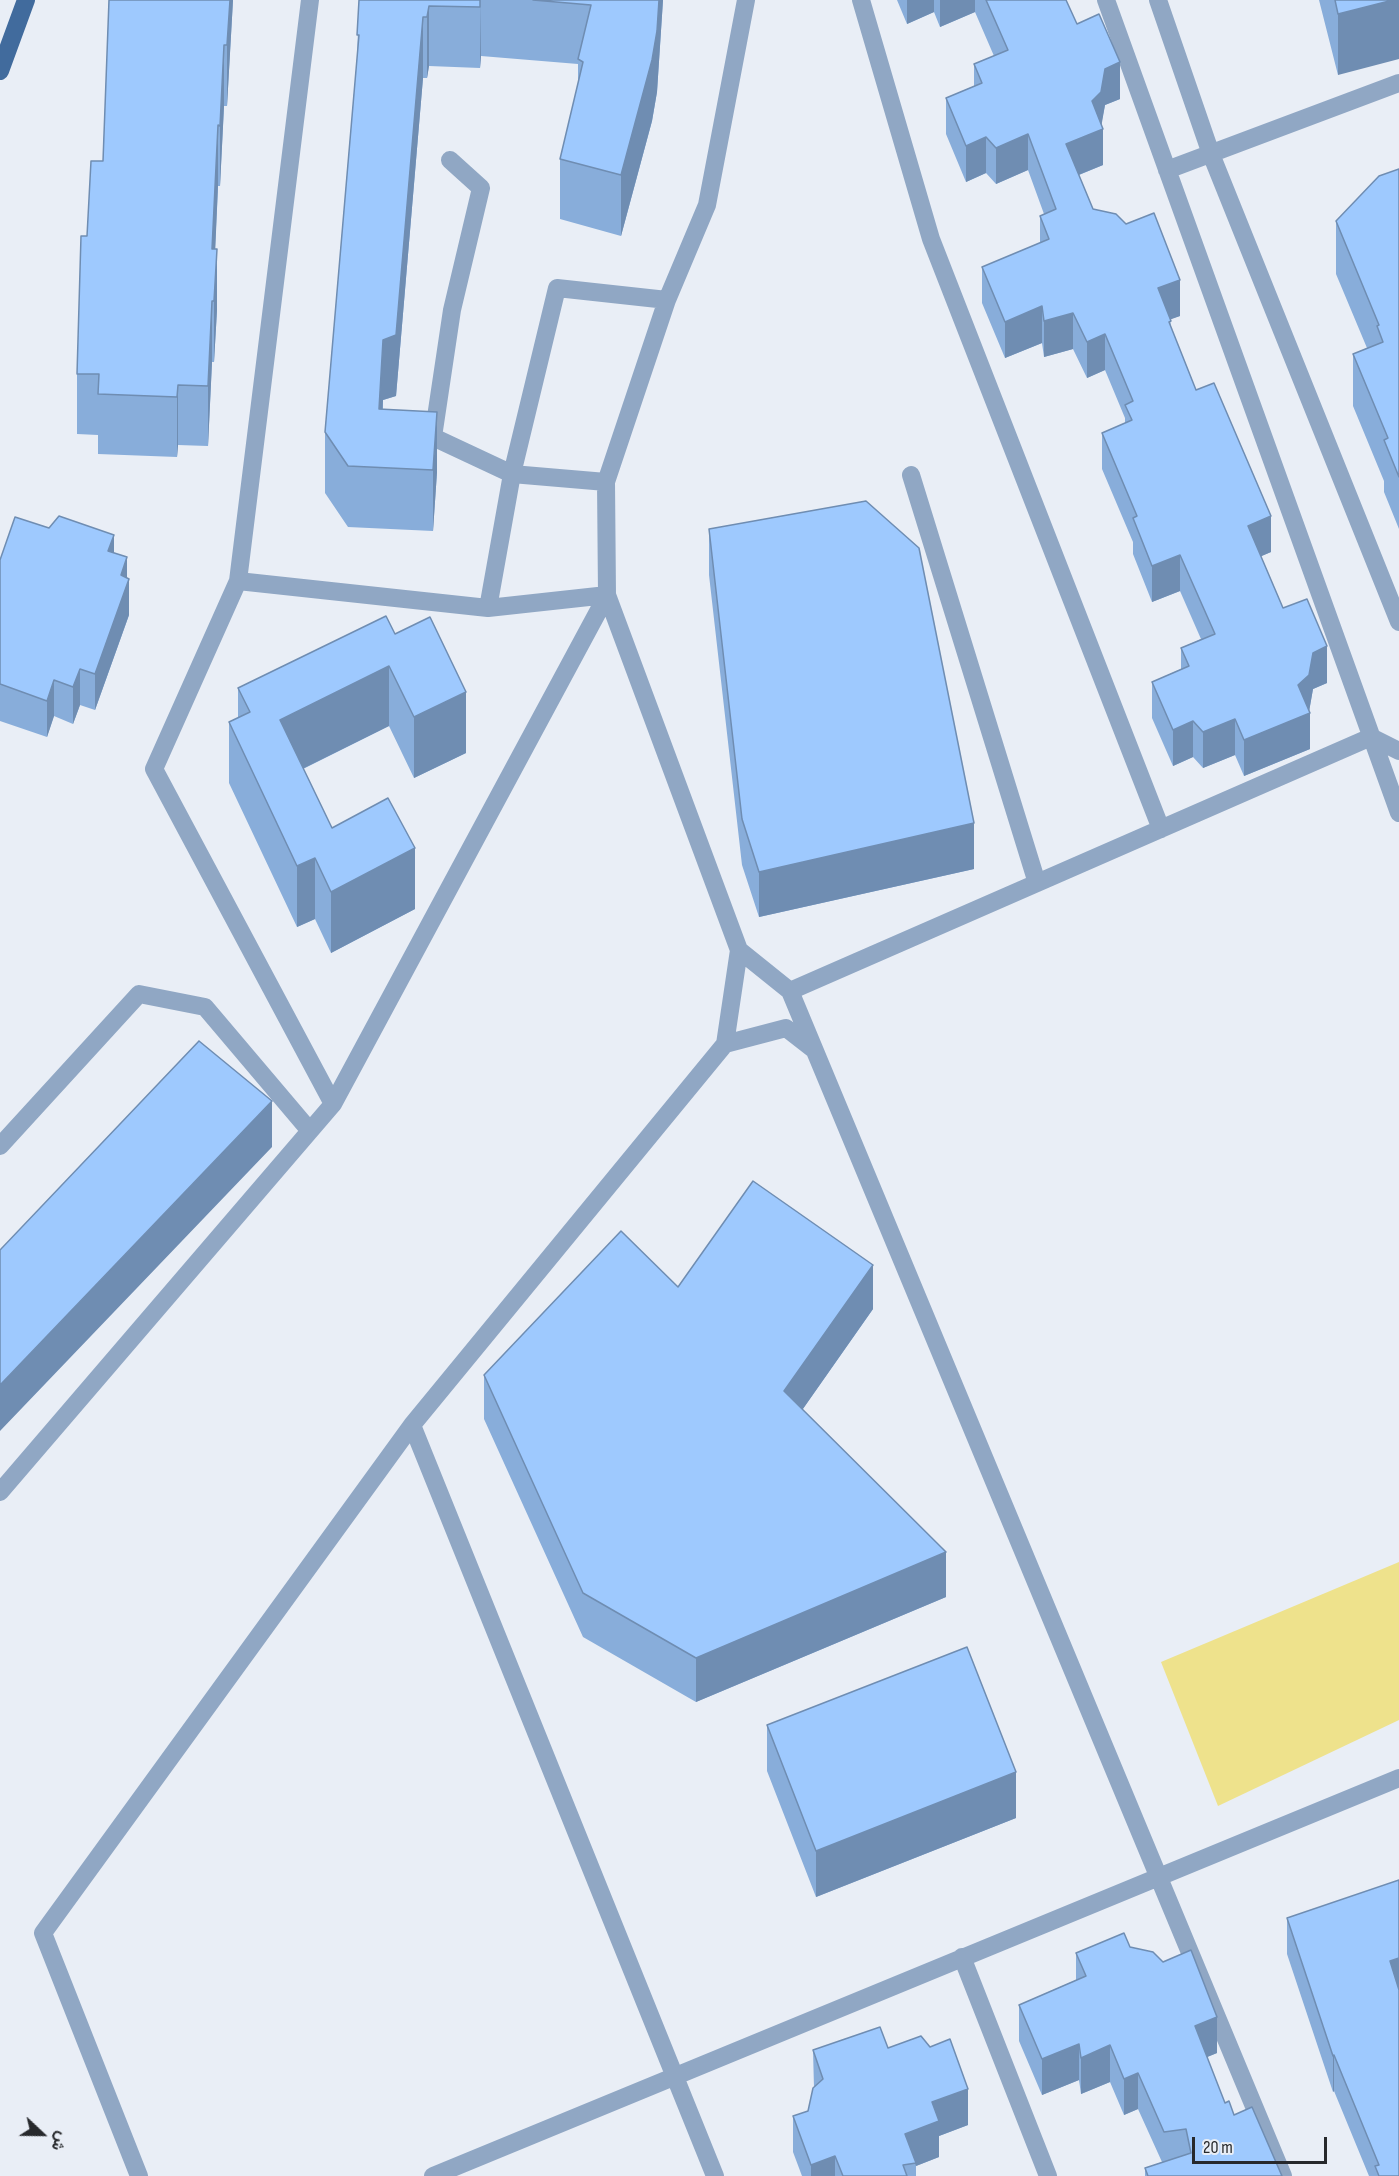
<!DOCTYPE html>
<meta charset="utf-8">
<style>
body{margin:0}
#map{position:relative;width:1399px;height:2176px;overflow:hidden;background:#e9eef6;font-family:"Sofia Sans Condensed",Vazirmatn,sans-serif}
canvas{display:block}
.north{position:absolute;left:12px;top:2104px;width:60px;height:60px;-webkit-text-stroke:4px #e9eef6;paint-order:stroke;rotate:112deg;font-size:16px;font-weight:700;line-height:24px;text-align:center;color:#27292c}
.north::after{content:'';display:block;margin:auto;width:21px;height:27px;background:#27292c;clip-path:polygon(50% 0,100% 100%,50% 72%,0 100%)}
.scale{position:absolute;left:1192px;top:2137px;width:135px;height:27px;box-sizing:border-box;border:3px solid #27292c;border-top:0;padding-left:8px;font-size:18px;line-height:21px;white-space:nowrap;color:#27292c;-webkit-text-stroke:4px #e9eef6;paint-order:stroke}
</style>
<div id="map">
<canvas width="1399" height="2176"></canvas>
<div class="north">ش</div>
<div class="scale">20 m</div>
</div>
<script>
const ctx = document.querySelector('canvas').getContext('2d');
ctx.lineJoin = 'round';
function paint(path, color) {
  ctx.fillStyle = color;
  ctx.fill(path, 'evenodd');
}
function shape(rows) {
  const path = new Path2D();
  for (const r of rows) {
    path.moveTo(r[0], r[1]);
    for (let i = 2; i < r.length; i += 2) path.lineTo(r[i], r[i + 1]);
  }
  return path;
}
function stroke(path, color, width, dash) {
  ctx.strokeStyle = color;
  ctx.lineWidth = width;
  ctx.lineCap = dash ? 'butt' : 'round';
  ctx.setLineDash(dash || []);
  ctx.stroke(path);
}
paint(shape([
 [1399,1562,1399,1720,1218,1806,1161,1662]
]), '#eee28c');
stroke(shape([
 [310,0,238,581,488,608,607,595,739,950],
 [861,0,931,239,1161,829],
 [1106,0,1399,813],
 [1158,0,1211,154,1399,622],
 [450,160,481,188,452,310,433,437,512,474,606,482],
 [1167,170,1399,83],
 [911,475,1037,883],
 [238,581,154,769,333,1104],
 [488,608,512,474,557,288,667,300],
 [790,991,1371,737,1399,751],
 [725,1044,786,1028,813,1049],
 [0,1146,139,994,205,1007,310,1131],
 [412,1425,715,2176],
 [0,1492,333,1104,607,595,606,482,667,300,707,205,746,0],
 [962,1957,1048,2176],
 [139,2176,43,1933,412,1425,725,1044,739,950,790,991,1283,2176],
 [433,2176,1399,1778]
]), '#90a7c4', 18);
stroke(shape([
 [0,71,26,0]
]), '#416b9d', 18);
paint(shape([
 [109,0,233,0,227,106,224,106,220,186,218,186,215,249,217,310,214,362,212,362,208,446,178,445,177,457,98,454,98,435,77,434,77,374,87,236,103,161],
 [359,0,663,0,657,92,652,121,621,236,560,219,560,159,578,86,578,64,481,56,480,68,429,66,427,78,423,78,396,396,383,400,383,409,437,472,433,531,348,527,325,493,325,432,357,58],
 [897,0,1066,0,1077,24,1120,99,1105,105,1101,125,1103,165,1079,175,1093,209,1180,316,1170,319,1171,327,1196,390,1271,552,1261,556,1283,608,1327,683,1313,689,1309,711,1310,749,1244,776,1235,755,1203,768,1193,757,1173,766,1152,718,1152,682,1181,669,1181,648,1201,639,1180,591,1152,602,1133,554,1133,542,1102,469,1102,433,1125,423,1125,418,1105,370,1087,378,1073,349,1044,357,1042,343,1005,358,982,303,982,267,1040,243,1040,216,1044,214,1028,170,996,184,986,173,966,182,946,134,946,98,974,86,974,64,994,56,975,12,940,27,934,12,907,24],
 [1319,0,1399,0,1338,75],
 [1399,169,1399,529,1384,492,1384,481,1353,406,1353,354,1367,348,1336,274,1336,221],
 [709,529,974,869,759,917,742,865,709,575],
 [114,553,127,578,129,615,95,710,80,705,73,724,54,716,47,737,0,721,0,560],
 [395,634,466,753,414,778,389,726,303,769,332,828,415,909,331,953,315,919,297,927,229,783,229,722,238,718,238,688],
 [678,1287,873,1309,802,1410,946,1597,696,1702,583,1637,484,1419,484,1375],
 [767,1725,1016,1818,816,1897,767,1771],
 [1287,1918,1399,2176,1369,2176,1334,2091,1333,2092,1287,1954],
 [1130,1947,1217,2053,1207,2057,1225,2103,1282,2176,1145,2176,1145,2168,1162,2162,1138,2109,1124,2115,1110,2082,1081,2094,1079,2080,1042,2095,1019,2041,1019,2005,1076,1980,1076,1953],
 [888,2048,968,2125,939,2136,939,2157,916,2166,916,2176,802,2176,793,2152,793,2116,808,2111,814,2088,813,2050]
]), '#88adda');
paint(shape([
 [230,0,233,0,227,106,227,45],
 [480,0,481,56,480,68],
 [659,0,663,0,657,92,652,121,621,236,621,175],
 [907,0,934,0,934,12,907,24],
 [940,0,975,0,975,12,940,27],
 [1393,0,1399,0,1399,59,1338,75,1338,14],
 [429,6,429,66,427,78,427,17],
 [423,17,423,78,396,396,383,400,379,470,379,409,383,340],
 [224,45,224,106,220,186,220,126],
 [1120,62,1120,99,1105,105,1101,128,1103,129,1103,165,1066,180,1066,144,1092,101,1105,69],
 [218,125,218,186,213,301,212,249],
 [1028,134,1028,170,996,184,996,148],
 [986,137,986,173,966,182,966,146],
 [217,249,217,310,214,362,214,301],
 [1180,280,1180,316,1158,324,1158,288],
 [212,301,212,362,208,446,208,386],
 [1042,306,1042,343,1005,358,1005,322],
 [1073,313,1073,349,1044,357,1044,321],
 [1105,334,1105,370,1087,378,1087,342],
 [178,385,178,445,177,457,177,397],
 [437,412,437,472,433,531,433,470],
 [1271,516,1271,552,1248,562,1248,526],
 [114,535,114,571,108,551],
 [1180,555,1180,591,1152,602,1152,566],
 [127,557,127,584,129,579,129,615,95,710,95,674,121,575],
 [1327,646,1327,683,1313,689,1309,712,1310,713,1310,749,1244,776,1244,740,1313,653],
 [389,666,389,726,280,780,280,720],
 [80,669,80,705,73,724,73,687],
 [54,680,54,716,47,737,47,701],
 [466,692,466,753,414,778,414,717],
 [1235,719,1235,755,1203,768,1203,732],
 [1193,721,1193,757,1173,766,1173,730],
 [974,823,974,869,759,917,759,872],
 [415,848,415,909,331,953,331,892],
 [315,858,315,919,297,927,297,866],
 [272,1101,272,1147,0,1431,0,1385],
 [873,1265,873,1309,784,1436,784,1391],
 [946,1552,946,1597,696,1702,696,1658],
 [1016,1772,1016,1818,816,1897,816,1851],
 [1399,1958,1399,1994,1390,1961],
 [1217,2017,1217,2053,1195,2062,1195,2026],
 [1079,2044,1079,2080,1042,2095,1042,2059],
 [1110,2045,1110,2082,1081,2094,1081,2058],
 [1334,2055,1334,2091,1333,2092,1333,2056],
 [1138,2073,1138,2109,1124,2115,1124,2079],
 [968,2089,968,2125,939,2136,939,2157,916,2166,905,2134,932,2102],
 [835,2156,835,2176,811,2176,811,2165]
]), '#6f8db2');
const building = shape([
 [109,0,230,0,227,45,224,45,220,126,218,125,212,249,217,249,214,301,212,301,208,386,178,385,177,397,98,394,99,374,77,374,81,236,87,236,91,161,103,161,109,0],
 [359,0,480,0,480,7,429,6,427,17,423,17,396,335,383,340,379,409,437,412,433,470,348,466,325,432,359,35,357,35,359,0],
 [533,0,659,0,657,31,652,60,621,175,560,159,583,62,578,59,591,5,533,0],
 [986,0,1066,0,1077,24,1099,14,1120,62,1105,69,1101,92,1092,101,1103,129,1066,144,1093,209,1116,214,1126,224,1154,213,1180,280,1158,288,1171,321,1169,322,1196,390,1214,383,1271,516,1248,526,1283,608,1307,599,1327,646,1313,653,1309,675,1298,685,1310,713,1244,740,1235,719,1203,732,1193,721,1173,730,1152,682,1189,666,1181,648,1215,634,1180,555,1152,566,1133,518,1137,516,1102,433,1132,420,1125,405,1133,401,1105,334,1087,342,1073,313,1044,321,1042,306,1005,322,982,267,1049,239,1040,216,1056,209,1028,134,996,148,986,137,966,146,946,98,982,83,974,64,1008,50,986,0],
 [1335,0,1393,0,1338,14,1335,0],
 [1399,169,1399,477,1384,440,1388,438,1353,354,1383,342,1377,326,1379,325,1336,221,1379,176,1399,169],
 [866,501,919,548,974,823,759,872,742,819,709,529,866,501],
 [59,516,114,535,108,551,127,557,121,575,129,579,95,674,80,669,73,687,54,680,47,701,0,684,0,560,15,517,49,528,59,516],
 [386,616,395,634,430,617,466,692,414,717,389,666,280,720,332,828,388,798,415,848,331,892,315,858,297,866,229,722,250,712,238,688,386,616],
 [199,1041,272,1101,0,1385,0,1250,199,1041],
 [753,1181,873,1265,784,1391,946,1552,696,1658,583,1593,484,1375,621,1231,678,1287,753,1181],
 [967,1647,1016,1772,816,1851,767,1725,967,1647],
 [1399,1880,1399,1958,1390,1961,1399,1990,1399,2176,1379,2176,1375,2166,1379,2165,1334,2055,1333,2056,1287,1918,1399,1880],
 [1124,1933,1130,1947,1153,1952,1163,1962,1191,1950,1217,2017,1195,2026,1225,2103,1229,2101,1234,2115,1252,2107,1282,2176,1148,2176,1145,2168,1191,2153,1186,2129,1164,2132,1138,2073,1124,2079,1110,2045,1081,2058,1079,2044,1042,2059,1019,2005,1086,1976,1076,1953,1124,1933],
 [880,2027,888,2048,921,2036,930,2047,950,2039,968,2089,932,2102,939,2121,905,2134,916,2163,903,2165,907,2176,843,2176,835,2156,811,2165,793,2116,808,2111,813,2088,823,2079,813,2050,880,2027]
]);
paint(building, '#9ec9fe');
stroke(building, '#6f8db2', 1.5);
</script>
